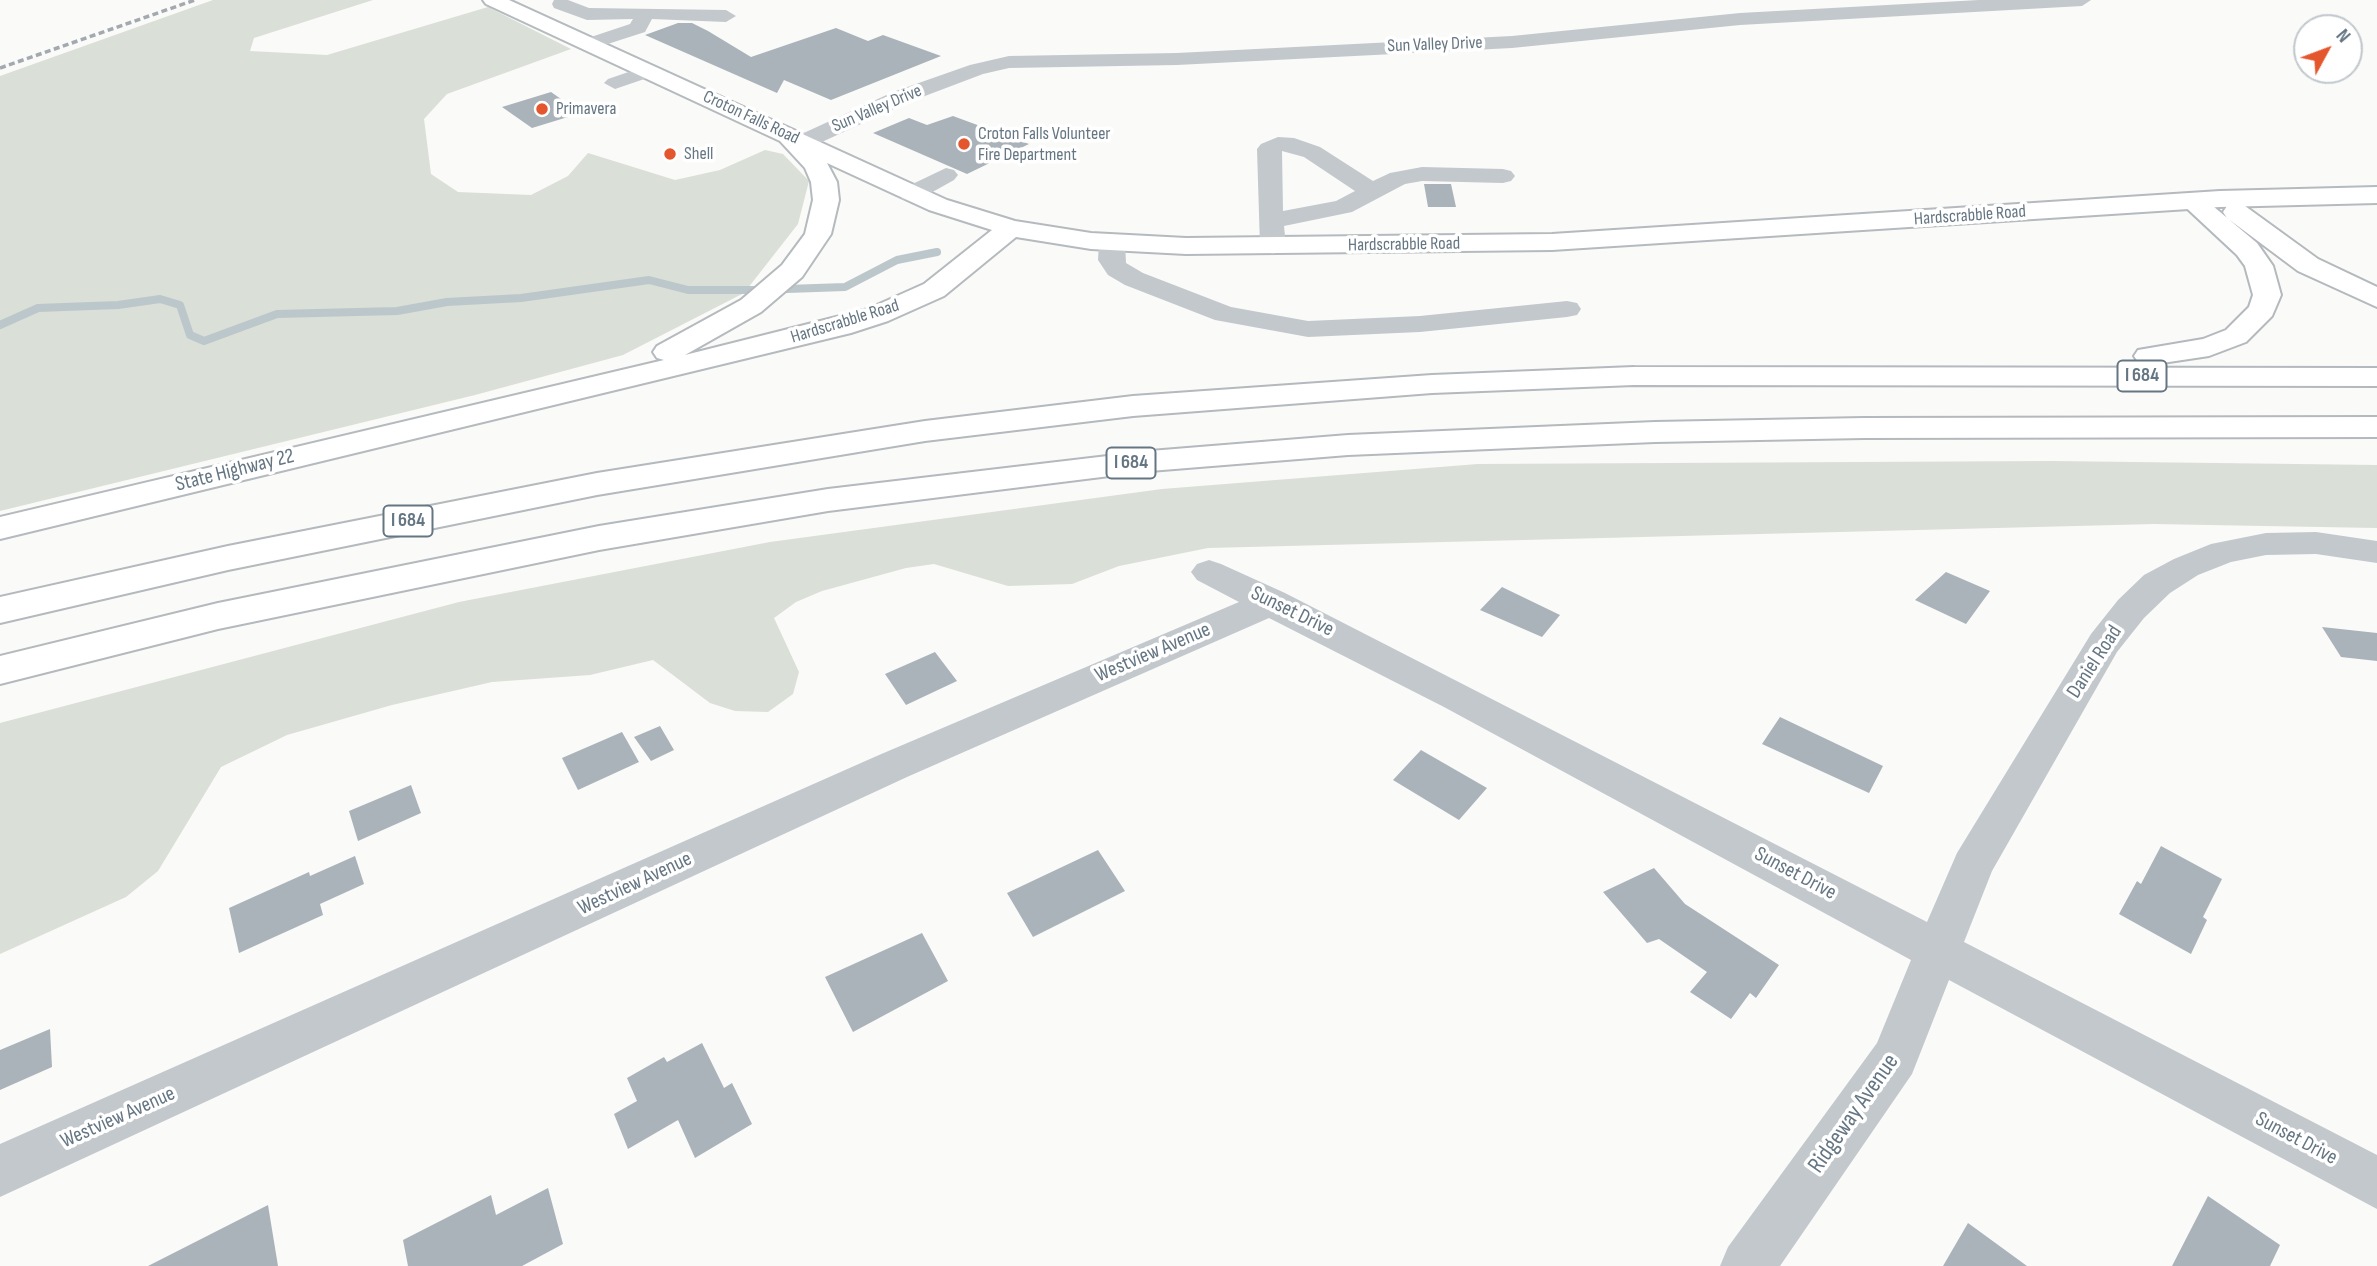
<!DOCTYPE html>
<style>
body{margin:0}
#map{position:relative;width:2377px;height:1266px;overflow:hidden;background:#fafaf8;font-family:"Sofia Sans Condensed",sans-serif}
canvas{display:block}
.north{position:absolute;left:2293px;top:14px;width:70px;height:70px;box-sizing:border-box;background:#fff;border:2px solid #c1c8cd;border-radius:50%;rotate:49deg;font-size:19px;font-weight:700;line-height:28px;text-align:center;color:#657683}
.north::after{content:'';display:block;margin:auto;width:24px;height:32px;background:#e4572e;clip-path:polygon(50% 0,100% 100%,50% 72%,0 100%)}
</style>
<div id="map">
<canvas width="2377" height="1266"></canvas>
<div class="north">N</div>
</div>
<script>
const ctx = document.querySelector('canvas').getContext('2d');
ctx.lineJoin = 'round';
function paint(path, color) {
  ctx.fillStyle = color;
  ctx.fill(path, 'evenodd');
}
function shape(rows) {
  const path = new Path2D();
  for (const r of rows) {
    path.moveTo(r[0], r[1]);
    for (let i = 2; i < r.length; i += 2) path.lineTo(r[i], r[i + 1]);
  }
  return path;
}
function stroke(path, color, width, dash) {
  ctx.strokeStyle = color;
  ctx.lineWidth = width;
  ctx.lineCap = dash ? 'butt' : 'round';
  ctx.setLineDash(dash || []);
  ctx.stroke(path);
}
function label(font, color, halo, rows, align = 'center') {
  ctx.font = font + ' "Sofia Sans Condensed",sans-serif';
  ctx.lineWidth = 7;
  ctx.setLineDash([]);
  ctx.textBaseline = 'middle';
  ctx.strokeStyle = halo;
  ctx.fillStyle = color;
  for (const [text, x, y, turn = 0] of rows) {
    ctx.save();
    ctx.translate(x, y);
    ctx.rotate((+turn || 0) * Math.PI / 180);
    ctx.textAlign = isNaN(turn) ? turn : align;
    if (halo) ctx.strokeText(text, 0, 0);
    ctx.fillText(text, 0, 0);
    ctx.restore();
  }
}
paint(shape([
 [213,0,373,0,254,38,250,51,327,55,488,7,571,49,447,94,424,119,431,174,458,192,531,195,568,176,588,153,675,180,720,170,765,150,783,154,809,181,798,224,744,293,623,355,475,395,0,511,0,76],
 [2052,461,2377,465,2377,528,2154,524,1208,548,1119,566,1072,584,1008,586,934,564,906,568,822,591,796,602,774,618,799,672,793,694,768,712,735,711,710,703,653,660,590,675,492,682,392,705,287,735,221,767,158,871,126,897,0,954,0,723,459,602,770,542,1162,489,1478,464]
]), '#dadfd7');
stroke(shape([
 [787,289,845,287,897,260,937,252],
 [0,325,38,308,118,305,160,299,180,305,190,335,204,341,277,314,397,311,447,302,521,298,649,280,688,290,756,290]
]), '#bbc7cb', 8);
paint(shape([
 [678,23,692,23,708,31,751,57,836,28,868,41,883,35,941,56,831,100,784,80,777,93,645,35],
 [551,92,581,113,532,128,502,107],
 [953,116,1029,144,967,174,873,133,909,118,927,125],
 [1424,184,1451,184,1456,207,1428,207],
 [1946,572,1990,591,1966,624,1915,600],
 [1502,587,1560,615,1542,637,1480,610],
 [2322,627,2377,633,2377,661,2341,657],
 [935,652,957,681,906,705,885,674],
 [1780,717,1883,766,1869,793,1762,744],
 [660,726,674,750,651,761,634,737],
 [622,732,639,762,578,790,562,758],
 [1421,750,1487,788,1459,820,1393,780],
 [411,785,421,813,358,841,349,811],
 [2161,846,2222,879,2203,917,2207,920,2191,954,2119,914,2137,881,2141,884],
 [1098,850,1125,891,1033,937,1007,893],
 [355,856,364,884,320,904,323,915,239,953,229,908,309,872,310,876],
 [1654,868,1685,904,1779,965,1756,998,1750,993,1731,1019,1690,992,1707,972,1659,939,1647,943,1603,892],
 [922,933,948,981,853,1032,825,977],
 [50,1029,52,1067,0,1090,0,1050],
 [702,1043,724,1088,732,1083,752,1124,695,1158,678,1120,628,1149,614,1114,637,1101,627,1078,664,1057,667,1062],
 [548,1188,563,1244,522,1266,408,1266,403,1240,491,1195,496,1215],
 [2208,1196,2280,1245,2270,1266,2172,1266],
 [268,1205,278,1266,148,1266],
 [1968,1223,2027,1266,1943,1266]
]), '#aab3b9');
const major = shape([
 [483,0,509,0,947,200,1015,221,1091,233,1186,238,1552,234,2220,191,2377,187,2377,203,2220,207,1552,250,1186,254,1091,249,1016,237,944,296,888,321,851,333,0,539,0,517,664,360,657,358,653,352,657,346,741,300,782,265,805,234,813,200,811,182,805,168,780,141,486,4,483,0],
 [827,163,929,210,992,230,924,284,868,309,685,355,761,312,802,277,831,234,839,200,837,182,827,163]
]);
const highway = shape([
 [2192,193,2201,196,2257,243,2273,266,2281,295,2272,316,2246,342,2209,356,2149,365,2138,362,2134,356,2138,350,2203,339,2226,330,2249,307,2253,295,2245,266,2237,255,2179,201,2183,196,2192,193],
 [2236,204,2245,206,2318,259,2377,287,2377,307,2298,271,2227,218,2223,212,2227,206,2236,204],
 [1634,367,2377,368,2377,386,1634,385,1432,393,1133,416,925,441,597,495,228,570,0,623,0,597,228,546,597,473,925,421,1133,396,1432,375,1634,367],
 [2377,417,2377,437,1864,438,1655,442,1348,455,1150,471,828,511,599,550,218,629,0,684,0,656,218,603,599,526,828,489,1150,451,1348,435,1655,422,1864,418,2377,417]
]);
stroke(major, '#b5babe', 4);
stroke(highway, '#b4b9bd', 4);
paint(shape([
 [554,0,568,0,589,8,726,10,736,16,726,22,652,19,645,32,589,50,582,48,579,44,582,40,630,24,633,19,587,20,554,8,552,4,554,0],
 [1979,0,2091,0,2082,6,1740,25,1512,48,1177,65,1009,68,983,74,909,102,811,147,795,147,792,142,795,137,893,92,970,65,1009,56,1177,53,1512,36,1740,13,1979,0],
 [649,65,656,67,659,71,656,75,615,89,604,83,608,79,649,65],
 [1278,137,1294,138,1320,147,1373,181,1390,173,1422,167,1503,169,1511,171,1515,176,1511,181,1503,183,1422,181,1405,184,1352,212,1284,226,1286,246,1282,251,1273,254,1264,251,1260,246,1257,149,1261,144,1278,137],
 [1282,151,1304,157,1355,191,1336,201,1283,211,1282,151],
 [946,168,954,170,958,175,954,180,920,199,911,201,902,199,899,194,902,189,946,168],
 [1112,234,1121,237,1125,242,1126,263,1143,273,1231,307,1308,321,1420,316,1567,301,1577,303,1581,309,1577,315,1567,317,1420,332,1308,337,1215,320,1125,285,1108,275,1098,260,1099,242,1103,237,1112,234],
 [2316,532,2377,541,2377,563,2316,554,2266,555,2231,562,2198,575,2170,593,2144,618,2117,652,1992,871,1964,942,2377,1155,2377,1209,1949,980,1912,1074,1780,1266,1720,1266,1728,1247,1877,1043,1911,960,1444,707,1269,618,907,777,0,1197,0,1144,879,755,1239,602,1197,580,1191,572,1197,564,1209,560,1221,564,1285,593,1927,922,1957,853,2091,634,2118,600,2144,575,2174,559,2211,544,2266,533,2316,532]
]), '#c3c8cc');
paint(major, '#fff');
paint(highway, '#fff');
stroke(shape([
 [0,68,195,0]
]), '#a2aab0', 3.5, [6, 3.5]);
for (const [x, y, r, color] of [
 [542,109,7,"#e4572e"],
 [964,144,7,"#e4572e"],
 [670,154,7,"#e4572e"]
]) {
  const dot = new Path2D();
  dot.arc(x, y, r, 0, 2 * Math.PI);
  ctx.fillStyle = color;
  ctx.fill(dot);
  stroke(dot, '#fff', 2.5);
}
label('18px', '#657683', '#fff', [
 ["Sun Valley Drive",1435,45,-2],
 ["Sun Valley Drive",877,109,-23],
 ["Croton Falls Road",751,118,25],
 ["Hardscrabble Road",1970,216,-4],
 ["Hardscrabble Road",1404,245,-1],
 ["Hardscrabble Road",845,322,-17]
]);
label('18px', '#657683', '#fff', [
 ["Primavera",556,109],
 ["Croton Falls Volunteer",978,134],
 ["Fire Department",978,155],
 ["Shell",684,154]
], 'left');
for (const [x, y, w] of [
 [2142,376,49],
 [1131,463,49],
 [408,521,49]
]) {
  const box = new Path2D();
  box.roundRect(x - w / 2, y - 15.5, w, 31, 5);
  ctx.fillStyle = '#fff';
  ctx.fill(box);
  stroke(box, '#657683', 2);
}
label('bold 19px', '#657683', null, [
 ["I 684",2142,376],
 ["I 684",1131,463],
 ["I 684",408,521]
]);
label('21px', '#657683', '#fff', [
 ["State Highway 22",235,471,-14],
 ["Sunset Drive",1292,612,26],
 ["Westview Avenue",1153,653,-23],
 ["Daniel Road",2095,662,-57],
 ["Sunset Drive",1795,874,28],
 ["Westview Avenue",635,884,-25],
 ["Westview Avenue",118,1118,-24],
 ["Sunset Drive",2296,1139,28]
]);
label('24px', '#657683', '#fff', [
 ["Ridgeway Avenue",1854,1114,-55]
]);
</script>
